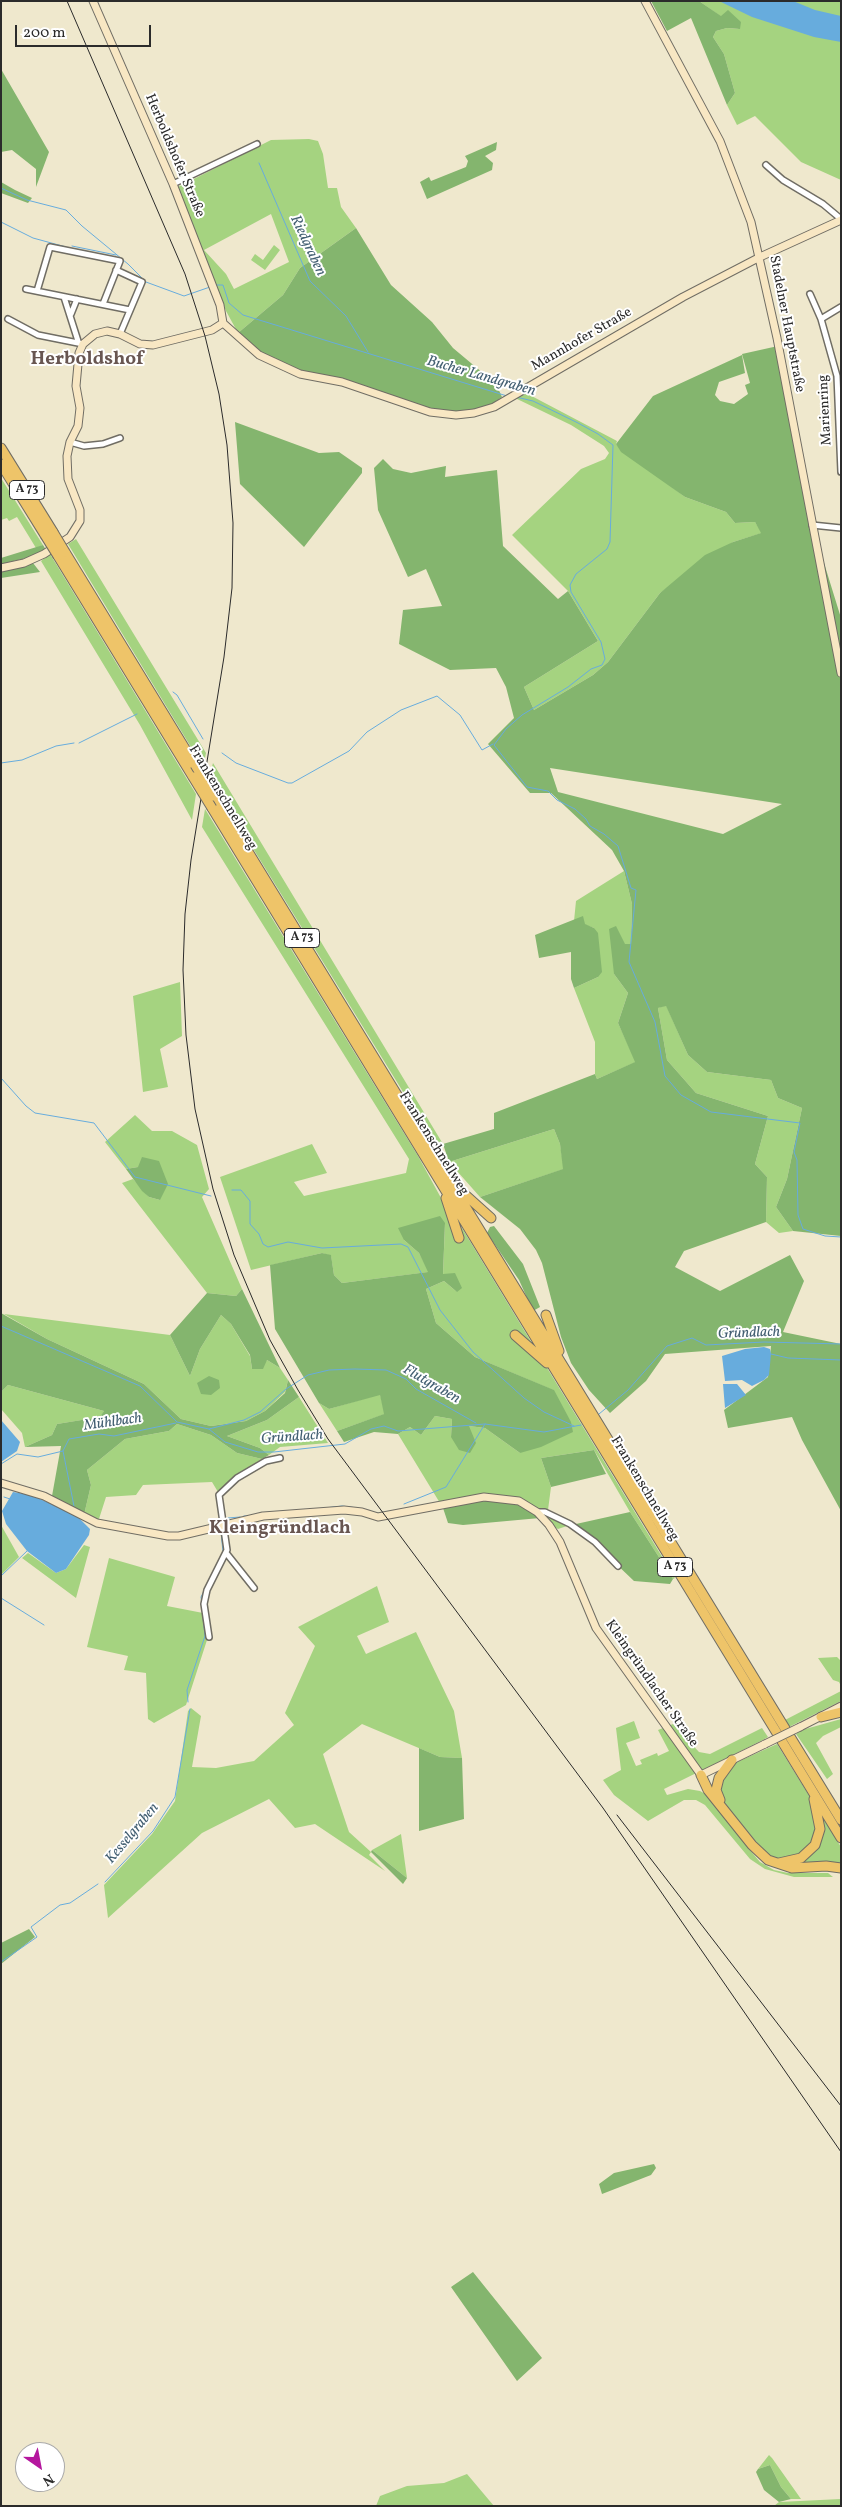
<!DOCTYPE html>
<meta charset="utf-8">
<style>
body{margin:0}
#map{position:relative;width:842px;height:2507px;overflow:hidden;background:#efe8cd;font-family:Vollkorn,serif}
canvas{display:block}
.frame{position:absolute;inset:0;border:2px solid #2b2b2b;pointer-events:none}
.north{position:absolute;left:15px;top:2442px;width:50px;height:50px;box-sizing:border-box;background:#fff;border:1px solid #aaa;border-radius:50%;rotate:147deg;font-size:14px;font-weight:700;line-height:20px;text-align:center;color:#2b2b2b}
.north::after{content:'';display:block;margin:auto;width:18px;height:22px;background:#b5179e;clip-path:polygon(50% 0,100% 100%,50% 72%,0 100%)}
.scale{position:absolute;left:15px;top:25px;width:136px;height:22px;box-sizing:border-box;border:2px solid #2b2b2b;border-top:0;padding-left:6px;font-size:15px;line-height:18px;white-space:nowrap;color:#2b2b2b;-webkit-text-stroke:4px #fff;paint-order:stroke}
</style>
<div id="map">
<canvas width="842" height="2507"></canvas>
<div class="frame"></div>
<div class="north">N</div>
<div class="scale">200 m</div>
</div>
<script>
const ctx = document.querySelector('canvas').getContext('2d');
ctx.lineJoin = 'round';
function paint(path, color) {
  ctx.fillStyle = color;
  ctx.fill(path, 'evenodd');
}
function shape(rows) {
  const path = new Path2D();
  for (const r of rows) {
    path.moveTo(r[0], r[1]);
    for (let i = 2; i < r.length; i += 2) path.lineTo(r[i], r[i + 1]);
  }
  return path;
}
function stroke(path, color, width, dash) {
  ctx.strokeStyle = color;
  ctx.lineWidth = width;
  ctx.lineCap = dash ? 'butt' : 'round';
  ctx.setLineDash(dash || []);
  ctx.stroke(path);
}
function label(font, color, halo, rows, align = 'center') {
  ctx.font = font + ' Vollkorn,serif';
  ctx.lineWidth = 4;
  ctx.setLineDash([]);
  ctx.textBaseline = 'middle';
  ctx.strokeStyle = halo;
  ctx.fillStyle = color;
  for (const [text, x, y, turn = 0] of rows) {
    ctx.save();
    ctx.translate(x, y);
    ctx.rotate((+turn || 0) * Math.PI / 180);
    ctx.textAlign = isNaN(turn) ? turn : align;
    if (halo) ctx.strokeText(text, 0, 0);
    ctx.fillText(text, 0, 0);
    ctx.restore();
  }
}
paint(shape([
 [699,1,841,1,841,180,801,162,755,116,737,125,727,105,735,93,724,54,713,37,716,31,727,28,739,29],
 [309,139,318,141,323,154,328,188,337,188,341,207,356,228,300,268,283,295,238,333,226,311,178,187,271,140],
 [271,214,289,262,234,289,226,274,204,250],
 [274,245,280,250,265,270,251,260,255,254,263,260],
 [524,392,617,441,616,444,685,497,726,512,735,523,755,522,762,533,733,542,660,593,608,662,593,675,534,710,524,687,598,641,568,591,512,535,581,469,605,459,609,453,604,446,571,425,515,398],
 [1,478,43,545,36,548,17,517,9,521,7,518,1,520],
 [76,539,206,753,203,767,68,544],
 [50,554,196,794,192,820,140,725,41,561],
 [213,763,443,1144,437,1147,209,777],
 [205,809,418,1156,446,1207,457,1220,675,1578,673,1579,630,1512,594,1450,541,1458,551,1487,548,1510,567,1526,558,1529,540,1518,497,1499,443,1508,398,1434,410,1427,421,1435,435,1416,452,1419,451,1437,469,1426,485,1428,520,1453,553,1390,475,1357,436,1323,426,1289,444,1281,457,1292,443,1275,445,1224,404,1240,419,1253,429,1272,342,1283,334,1275,331,1256,322,1253,251,1270,220,1177,312,1144,327,1173,294,1182,304,1196,406,1173,409,1159,202,827],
 [624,871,632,904,631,944,625,944,614,974,628,993,618,1023,636,1062,597,1079,595,1074,595,1042,574,988,598,977,594,928,574,921,576,901],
 [180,982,182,1036,160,1049,168,1087,143,1092,133,996],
 [666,1005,688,1055,707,1072,771,1080,778,1098,802,1108,787,1179,776,1207,793,1231,779,1233,766,1222,767,1177,755,1164,768,1116,696,1093,667,1060,658,1008],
 [135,1115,152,1131,172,1131,197,1145,209,1189,202,1197,242,1289,236,1296,207,1293,122,1183,133,1179,149,1197,160,1200,138,1167,126,1169,105,1142],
 [554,1129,560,1144,564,1169,480,1197,449,1162],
 [4,1314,170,1335,190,1376,200,1349,221,1315,231,1324,250,1356,252,1369,267,1360,280,1368,288,1380,285,1392,265,1411,246,1421,211,1426,181,1419,144,1384,47,1339],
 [8,1385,104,1411,101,1417,57,1424,52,1435,25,1447,22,1433,1,1409,1,1392],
 [380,1394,385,1414,337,1431,319,1403,329,1409],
 [299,1397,328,1443,280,1447,269,1455,260,1448,227,1436,267,1420],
 [177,1424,211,1435,237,1453,262,1459,235,1477,218,1492,212,1482,143,1485,136,1495,106,1497,98,1522,84,1515,91,1485,87,1470,125,1439,169,1431],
 [1,1525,19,1557,1,1575],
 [84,1545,90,1547,76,1598,22,1558,28,1553,56,1573,66,1569],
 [109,1558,175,1577,167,1606,203,1613,207,1640,186,1705,154,1723,148,1719,146,1673,124,1670,128,1656,87,1647],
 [377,1586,389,1622,357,1636,366,1654,416,1632,454,1711,462,1758,440,1757,362,1724,323,1754,349,1832,371,1852,369,1855,385,1871,315,1824,295,1828,269,1799,202,1833,108,1918,104,1885,152,1834,175,1801,188,1711,191,1708,201,1716,192,1767,216,1768,254,1761,294,1725,285,1713,315,1646,298,1627],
 [837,1657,841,1661,841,1686,839,1682,833,1680,818,1658],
 [841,1691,841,1701,789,1727,785,1720],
 [841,1719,841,1727,823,1736,816,1743,833,1774,827,1779,796,1734,802,1730],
 [634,1721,640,1738,626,1743,636,1766,642,1764,640,1760,657,1753,658,1756,669,1751,658,1730,673,1724,699,1752,710,1754,762,1728,768,1737,763,1740,664,1789,667,1795,688,1789,700,1791,711,1797,749,1849,760,1862,774,1870,788,1873,828,1873,833,1877,794,1877,765,1869,750,1859,705,1805,696,1800,684,1800,648,1821,614,1795,603,1780,621,1770,616,1728],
 [777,1744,841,1847,841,1866,786,1867,766,1854,724,1802,720,1787,720,1779,735,1763],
 [401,1834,407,1878,372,1850],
 [769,2455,772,2458,801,2499,791,2499,781,2487,770,2465,758,2469],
 [467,2474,494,2506,376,2506,380,2496,407,2486,444,2483],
 [841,2499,841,2506,774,2506,779,2502]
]), '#a5d380');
paint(shape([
 [651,1,699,1,721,16,728,10,741,22,740,29,727,28,716,31,713,37,724,54,735,93,727,105,691,18,667,31],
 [1,69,49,152,36,187,36,169,12,150,1,152],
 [497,142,496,150,485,156,493,163,492,170,427,199,420,182,429,177,431,181,466,167,468,161,465,156],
 [1,182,15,190,32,198,28,203,1,193],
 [356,228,391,285,432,322,453,348,496,384,502,397,492,404,451,417,442,417,352,385,305,375,259,355,238,333,283,295,300,268],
 [778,346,812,524,841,618,841,1236,793,1231,776,1207,787,1179,802,1108,778,1098,771,1080,707,1072,688,1055,666,1006,658,1008,667,1060,696,1093,768,1116,755,1164,767,1177,766,1222,684,1251,675,1267,720,1291,790,1255,804,1281,783,1332,841,1344,841,1511,802,1440,792,1417,728,1428,724,1410,768,1377,771,1346,665,1354,646,1381,610,1413,589,1390,571,1363,561,1337,542,1263,536,1250,520,1229,480,1197,563,1169,560,1144,554,1129,449,1162,443,1144,494,1129,494,1113,595,1074,597,1079,635,1062,618,1023,628,993,614,974,609,929,616,926,625,944,631,944,632,904,624,871,612,850,551,793,530,793,488,744,514,718,506,687,496,668,450,670,399,644,403,610,442,606,426,569,408,577,378,510,374,468,383,459,393,469,411,473,446,466,445,477,497,470,503,546,558,599,568,591,598,641,524,687,534,710,593,675,608,662,660,593,705,555,733,542,761,533,755,522,735,523,726,512,685,497,621,452,616,444,653,396,742,355,745,373,719,382,715,395,720,401,734,404,748,394,745,385,750,383,742,354],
 [550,768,782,804,723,834,558,792],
 [235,422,319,453,339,452,362,468,362,473,304,547,240,484],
 [43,545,46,550,31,557,1,564,1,558],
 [33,563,40,572,1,578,1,571],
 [583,916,585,924,594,928,598,933,602,972,598,977,574,988,571,979,571,952,539,958,535,935],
 [142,1157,159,1161,168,1184,160,1200,149,1197,142,1191,126,1169,138,1167],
 [440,1216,445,1223,443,1274,455,1273,462,1288,457,1292,444,1281,426,1289,436,1323,475,1357,554,1390,571,1422,573,1432,541,1447,520,1453,485,1428,469,1426,476,1443,470,1453,459,1450,451,1437,452,1419,435,1416,421,1435,410,1427,398,1434,374,1432,344,1442,337,1431,384,1414,380,1395,329,1409,319,1403,275,1329,270,1265,322,1253,331,1255,334,1275,342,1283,428,1272,419,1253,404,1240,398,1228],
 [494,1226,523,1264,540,1307,533,1311,519,1280,487,1233,490,1227],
 [242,1289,280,1368,267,1360,263,1369,252,1369,250,1355,231,1324,221,1315,200,1349,190,1376,170,1335,207,1293,236,1296],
 [1,1313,47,1339,144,1384,181,1419,211,1426,246,1421,265,1411,285,1393,288,1380,299,1397,267,1420,227,1436,260,1448,269,1455,262,1459,237,1453,211,1435,177,1424,169,1431,125,1439,87,1470,91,1485,84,1515,52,1496,61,1446,25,1447,52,1435,57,1424,100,1417,104,1411,8,1385,1,1392],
 [209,1376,219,1380,220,1388,211,1395,201,1394,197,1383],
 [594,1450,606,1474,551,1487,541,1458],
 [497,1499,520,1504,540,1518,463,1525,448,1523,443,1508],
 [630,1512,673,1579,670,1584,634,1581,591,1540,567,1526],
 [419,1748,440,1757,462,1758,464,1819,419,1831],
 [372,1850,407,1878,403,1884,371,1852],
 [29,1929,35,1937,1,1964,1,1943],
 [654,2164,656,2168,651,2175,602,2194,599,2184,614,2173],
 [473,2272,542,2358,517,2381,451,2287],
 [770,2465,781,2487,791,2499,779,2502,764,2490,756,2472,758,2469]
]), '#84b56e');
paint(shape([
 [719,1,793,1,815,10,841,16,841,42,814,37,752,17],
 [764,1347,770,1349,771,1354,769,1375,764,1380,752,1386,742,1380,725,1381,722,1356,745,1349],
 [723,1384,737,1384,746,1395,725,1408],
 [1,1420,20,1442,17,1451,1,1462],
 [13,1492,31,1495,76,1515,90,1529,89,1535,66,1569,56,1573,27,1551,6,1524,2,1511]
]), '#67acdd');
stroke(shape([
 [259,163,310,281,346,316,368,352],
 [1,188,27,200,66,210,82,226,128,264,146,282,184,296,210,287],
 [1,222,33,238,66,247],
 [72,246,116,255],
 [216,285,223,285,229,303,243,315,507,396],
 [516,397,533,401,578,423,598,434,613,445,610,542,607,549,576,574,570,585,571,592,601,642,605,659,602,665,591,669,568,687,522,715,506,729,494,745,527,787,548,791,557,800,575,809,586,819,590,826,604,834,618,846,631,888,636,890,629,962,655,1022,665,1076,681,1095,711,1112,800,1123,794,1152,797,1160,798,1215,803,1229,825,1236,841,1237],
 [173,692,177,695,203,739],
 [79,743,137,714],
 [222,753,236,763,288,783,292,783,349,751,367,732,401,710,437,696,460,715,482,750,493,744],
 [1,763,22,760,56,746,74,743],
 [1,1078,26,1106,35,1113,94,1123,135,1177,211,1196],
 [232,1190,241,1190,250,1201,250,1224,259,1234,263,1244,268,1247,288,1242,322,1248,401,1244,408,1247,440,1310,473,1352,524,1398,544,1412,574,1426],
 [1,1326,140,1386,177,1422,209,1429,225,1442,258,1452,274,1452,345,1444,371,1429,384,1426,398,1431,485,1424,544,1432,581,1425],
 [771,1354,788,1358,841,1360],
 [599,1414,628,1390,667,1346,692,1338,706,1345,764,1342,841,1344],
 [209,1429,244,1420,260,1412,286,1389,308,1375,329,1370,355,1369,386,1370,406,1379,416,1389,476,1423],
 [63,1451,74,1506],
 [1,1464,17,1454,38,1457,63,1451,69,1439,99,1434,114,1436,176,1423],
 [4,1497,10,1499],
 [404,1504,446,1487,485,1424],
 [317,1509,342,1506,357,1508],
 [244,1516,251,1516],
 [228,1518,240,1517],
 [221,1532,223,1552],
 [1,1576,27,1551],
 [1,1598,44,1625],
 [202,1604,201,1597,205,1589],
 [188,1702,187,1690,205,1636,202,1608],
 [105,1882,153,1831,175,1797,190,1709],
 [1,1962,37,1937,31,1927,60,1905,70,1903,98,1884]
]), '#67acdd', 1);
const street = shape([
 [766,165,783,180,823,204,841,219],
 [173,184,257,144],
 [116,270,142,282,120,334],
 [26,289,130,310],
 [37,291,50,247,120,261,103,304],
 [810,294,821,319],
 [64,297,78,341],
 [841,307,821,319,837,376,841,472],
 [71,314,77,299],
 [8,319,38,335,83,344],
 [70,442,84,446,103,444,120,438],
 [812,525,841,528],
 [537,1512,545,1512,570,1524,595,1542,618,1566],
 [227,1554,254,1588],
 [209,1637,204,1604,207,1590,227,1550,219,1495,237,1478,266,1461,280,1458]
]);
const secondary = shape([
 [93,1,173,184,220,305,223,323],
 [645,1,720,141,751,222,777,338,841,673],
 [223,323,259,355,300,374,342,382,430,412,456,415,474,413,494,407,683,297,760,257,841,220],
 [1,568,24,563,44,554,70,537,80,521,80,510,68,479,67,456,70,442,78,426,80,408,76,386,79,353,83,344,95,334,107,331,120,334,140,344,153,345,212,330,223,323],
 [1,1483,44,1496,97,1523,168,1536,179,1536,263,1516,344,1510,362,1512,378,1517,484,1497,519,1501,537,1512,549,1525,560,1542,596,1628,701,1775,765,1744],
 [800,1727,841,1706]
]);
const highway = shape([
 [1,448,53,532],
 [1,464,45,535],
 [65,552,195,765],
 [58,556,193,777],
 [214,796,841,1820],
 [212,808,841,1838],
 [461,1191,491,1218],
 [446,1198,459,1238],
 [546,1315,559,1351],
 [515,1335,547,1363],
 [821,1717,841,1712],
 [701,1775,708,1790,752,1845,768,1860,792,1868,826,1866,841,1868],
 [720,1800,716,1790,719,1778,732,1760],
 [779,1863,801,1858,815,1845,820,1829,814,1799]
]);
stroke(street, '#706d64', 8);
stroke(secondary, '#706d64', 9);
stroke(highway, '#706d64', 11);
stroke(street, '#fff', 5);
stroke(secondary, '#f8e7c3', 7);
stroke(highway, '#eec469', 9);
stroke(shape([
 [67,1,185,274,205,336,219,394,227,445,233,523,232,588,224,657,191,860,185,914,183,970,186,1035,195,1109,213,1189,234,1255,270,1340,298,1390,328,1439,603,1808,841,2152],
 [617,1815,841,2106]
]), '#2b2b2b', 1);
const secondaryBridge = shape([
 [765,1744,800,1727]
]);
const highwayBridge = shape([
 [53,532,65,552],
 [45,535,58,556],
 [195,765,214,796],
 [193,777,212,808]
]);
stroke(secondaryBridge, '#706d64', 9, []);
stroke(highwayBridge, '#706d64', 11, []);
stroke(secondaryBridge, '#f8e7c3', 7);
stroke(highwayBridge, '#eec469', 9);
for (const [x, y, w] of [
 [27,490,35],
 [302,938,35],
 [675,1567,35]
]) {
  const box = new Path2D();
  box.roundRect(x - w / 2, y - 9.5, w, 19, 4);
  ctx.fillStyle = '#fff';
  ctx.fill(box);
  stroke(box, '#2b2b2b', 1);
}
label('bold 12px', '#2b2b2b', null, [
 ["A 73",27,490],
 ["A 73",302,938],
 ["A 73",675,1567]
]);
label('14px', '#2b2b2b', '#fff', [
 ["Herboldshofer Straße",174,156,67],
 ["Stadelner Hauptstraße",786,324,79],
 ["Mannhofer Straße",582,340,-30],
 ["Marienring",826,410,-93],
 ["Frankenschnellweg",222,798,59],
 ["Frankenschnellweg",433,1144,58],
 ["Frankenschnellweg",644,1489,59],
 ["Kleingründlacher Straße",651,1684,55]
]);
label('italic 15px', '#435f72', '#fff', [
 ["Riedgraben",307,246,65],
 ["Bucher Landgraben",481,377,16],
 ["Gründlach",749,1334,-2],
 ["Flutgraben",431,1385,30],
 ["Mühlbach",113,1423,-8],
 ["Gründlach",292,1438,-4],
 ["Kesselgraben",133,1834,-50]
]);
label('bold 19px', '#685651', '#fff', [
 ["Herboldshof",87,361],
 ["Kleingründlach",280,1530]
]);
</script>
